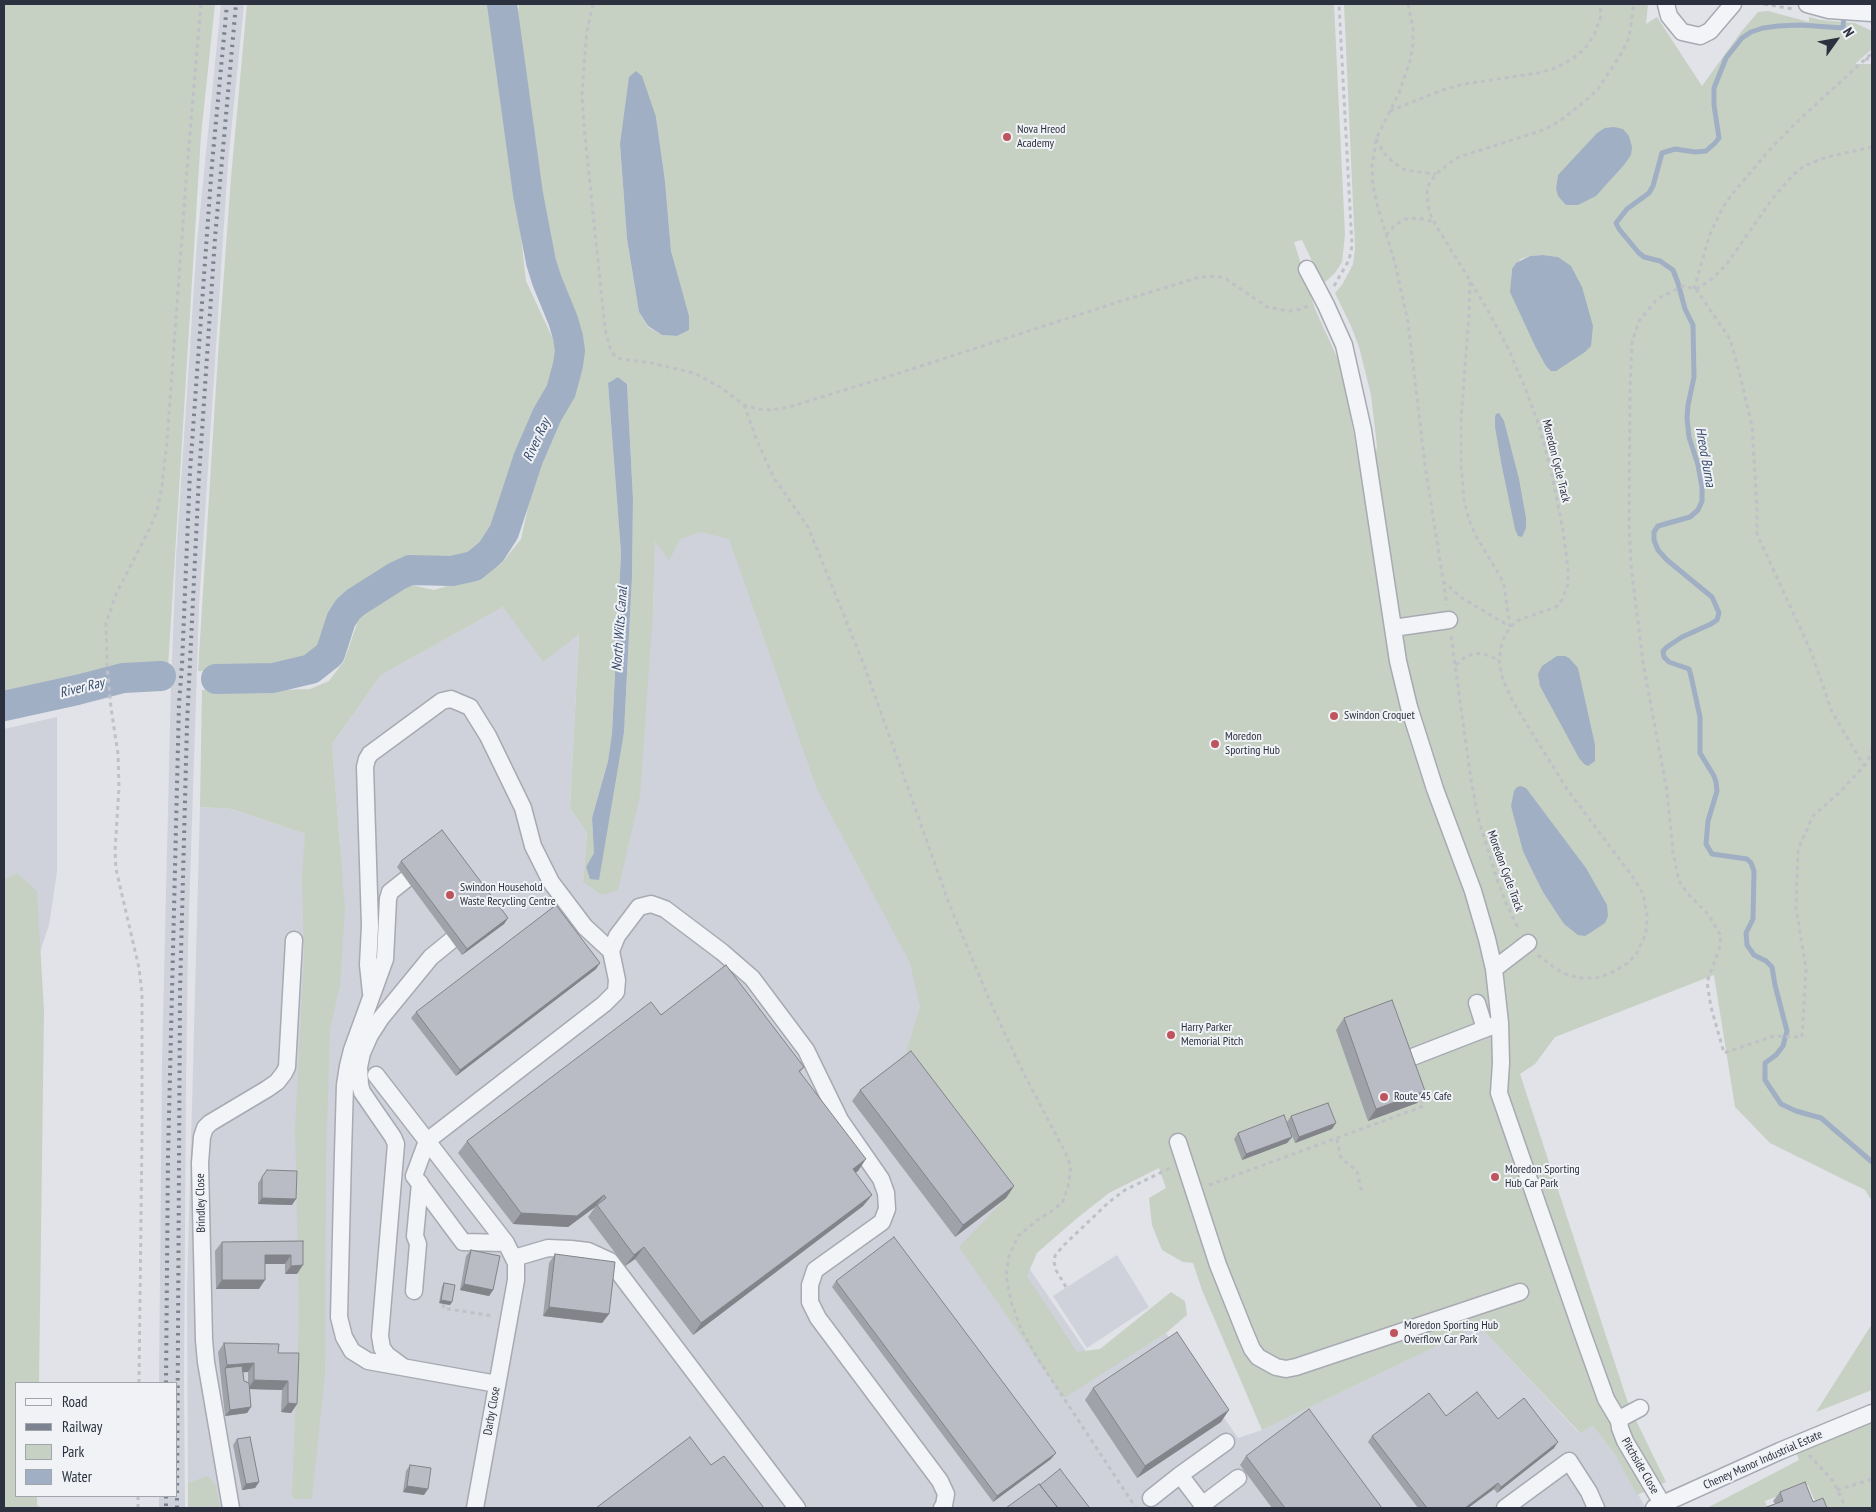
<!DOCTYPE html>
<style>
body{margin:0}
#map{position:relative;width:1876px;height:1512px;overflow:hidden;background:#e1e3e8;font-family:"PT Sans Narrow",sans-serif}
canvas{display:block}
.frame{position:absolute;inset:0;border:5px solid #2b313e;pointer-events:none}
.legend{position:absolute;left:15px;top:1382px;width:162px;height:115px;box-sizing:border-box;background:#f0f2f6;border:1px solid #a1a5ac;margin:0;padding:6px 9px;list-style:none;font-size:15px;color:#2b313e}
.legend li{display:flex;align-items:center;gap:10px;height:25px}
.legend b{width:25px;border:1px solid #a1a5ac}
.north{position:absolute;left:1811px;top:15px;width:50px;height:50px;-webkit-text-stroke:4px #f0f2f6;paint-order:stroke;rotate:58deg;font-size:14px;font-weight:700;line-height:20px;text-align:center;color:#2b313e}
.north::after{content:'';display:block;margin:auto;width:18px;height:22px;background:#2b313e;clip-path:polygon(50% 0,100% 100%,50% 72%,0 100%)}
</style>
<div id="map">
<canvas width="1876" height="1512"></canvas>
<div class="frame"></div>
<ul class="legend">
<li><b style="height:6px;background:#f3f4f7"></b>Road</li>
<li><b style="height:6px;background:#7c8290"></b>Railway</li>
<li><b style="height:14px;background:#c6d1c3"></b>Park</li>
<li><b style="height:14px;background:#a0afc4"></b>Water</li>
</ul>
<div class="north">N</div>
</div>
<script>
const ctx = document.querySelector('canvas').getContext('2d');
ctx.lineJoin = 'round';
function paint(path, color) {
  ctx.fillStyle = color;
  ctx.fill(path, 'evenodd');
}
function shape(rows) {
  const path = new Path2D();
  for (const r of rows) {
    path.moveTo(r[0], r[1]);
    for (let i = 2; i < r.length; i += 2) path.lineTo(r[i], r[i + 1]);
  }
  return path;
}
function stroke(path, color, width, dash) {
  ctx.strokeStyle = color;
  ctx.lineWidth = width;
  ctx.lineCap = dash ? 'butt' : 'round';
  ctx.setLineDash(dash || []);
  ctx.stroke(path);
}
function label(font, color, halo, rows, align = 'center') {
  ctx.font = font + ' "PT Sans Narrow",sans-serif';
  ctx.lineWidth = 4;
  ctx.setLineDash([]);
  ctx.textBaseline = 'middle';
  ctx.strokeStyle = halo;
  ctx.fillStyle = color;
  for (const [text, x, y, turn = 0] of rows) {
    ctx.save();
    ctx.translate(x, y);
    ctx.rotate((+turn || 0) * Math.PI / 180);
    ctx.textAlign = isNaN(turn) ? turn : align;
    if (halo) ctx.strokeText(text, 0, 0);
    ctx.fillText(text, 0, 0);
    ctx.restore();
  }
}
paint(shape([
 [221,4,244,4,228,163,199,606,188,943,186,1082,184,1380,185,1508,159,1508,159,1496,176,1496,176,1383,159,1383,162,1062,171,684,176,558,197,242],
 [733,521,1062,1196,1007,1236,1101,1373,1166,1333,1238,1438,1262,1430,1479,1326,1579,1433,1593,1426,1616,1456,1646,1508,188,1508,187,1291,200,807,232,809,340,846,332,744,381,675,503,607,543,661,579,633,570,808,587,833,583,882,653,611,655,527],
 [57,717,57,872,49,925,36,964,16,1383,16,1496,37,1508,4,1508,4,729],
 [1117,1255,1149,1307,1087,1348,1053,1296]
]), '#cfd2da');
paint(shape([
 [4,4,215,4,201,135,168,668,4,698],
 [247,4,495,4,526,281,560,354,556,386,522,442,511,488,498,529,482,548,460,560,387,566,359,587,317,649,292,662,223,672,198,671,218,355,231,178],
 [519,4,1334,4,1345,235,1342,262,1335,273,1323,284,1302,240,1294,242,1315,309,1342,368,1374,549,1374,463,1377,446,1371,395,1359,347,1351,326,1335,293,1342,285,1349,272,1353,264,1355,248,1344,4,1648,4,1646,24,1657,17,1702,86,1741,32,1758,12,1768,11,1809,22,1809,17,1821,20,1855,23,1872,31,1872,49,1855,64,1872,64,1872,1201,1865,1190,1770,1143,1735,1107,1714,975,1555,1037,1535,1064,1520,1074,1629,1406,1666,1482,1637,1495,1616,1456,1593,1426,1580,1433,1479,1326,1262,1430,1202,1290,1193,1263,1183,1262,1162,1250,1152,1225,1149,1198,1166,1188,1159,1168,1109,1193,1076,1219,1037,1253,1027,1276,1077,1352,1100,1349,1171,1292,1185,1301,1187,1315,1166,1333,1064,1398,959,1247,1006,1198,903,1063,920,1007,910,963,817,789,729,539,701,532,680,539,669,561,655,541,653,611,640,796,618,890,602,895,583,882,587,833,570,808,579,634,543,662,503,607,381,675,332,744,345,909,340,985,330,1029,326,1164,325,1373,312,1499,294,1499,292,1494,299,1317,295,1128,304,955,302,877,305,834,232,809,200,807,202,690,249,691,310,689,329,681,344,661,360,615,389,591,407,584,434,590,470,579,501,564,521,539,540,452,572,393,570,347,544,270,518,13],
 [656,117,665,181,671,251,689,330,677,336,662,335,648,327,639,312,627,239,620,144],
 [1631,155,1606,185,1556,188,1558,175],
 [1543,255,1558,257,1511,279,1512,269,1521,259,1530,256],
 [618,377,627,384,633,499,632,577,624,732,590,879,586,867,594,853,592,818,608,761,612,733,621,553,608,383],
 [17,873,37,891,44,1011,39,1383,16,1383,16,1496,37,1496,37,1505,41,1508,4,1508,4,880],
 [1872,1324,1872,1390,1816,1412],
 [1872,1422,1872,1508,1818,1508,1808,1485,1765,1501,1767,1508,1707,1508,1799,1460,1795,1450],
 [208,1476,216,1485,220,1508,188,1508,188,1483]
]), '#c6d1c3');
paint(shape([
 [636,71,642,76,656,117,665,181,671,251,689,316,689,330,677,336,662,335,648,326,639,312,627,239,620,144,629,77],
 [1614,127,1623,129,1629,136,1632,147,1631,155,1624,165,1596,196,1578,205,1566,205,1558,196,1556,188,1558,175,1597,133,1605,128],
 [1543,255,1558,257,1571,266,1582,287,1593,326,1591,346,1585,352,1556,371,1551,371,1546,366,1535,346,1510,292,1512,269,1516,263,1530,256],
 [618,377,627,384,633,499,632,577,624,732,599,880,590,879,586,867,594,853,592,818,608,761,612,733,621,553,608,383],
 [1499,413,1504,421,1519,479,1526,518,1526,528,1522,537,1518,536,1515,529,1502,467,1495,427,1495,417,1496,414],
 [1557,656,1565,656,1569,658,1578,668,1595,745,1595,761,1588,766,1584,764,1579,758,1540,686,1538,674,1542,666],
 [1521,786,1526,788,1586,868,1607,905,1608,916,1605,923,1590,933,1585,936,1578,935,1564,924,1543,892,1530,866,1523,851,1511,806,1514,791,1517,787]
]), '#a0afc4');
stroke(shape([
 [1844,14,1843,28,1800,25,1778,26,1763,28,1751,32,1742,38,1726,58,1714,88,1714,105,1719,138,1715,143,1706,151,1695,152,1675,149,1662,153,1653,186,1649,193,1627,209,1616,223,1619,229,1638,252,1644,257,1660,261,1673,270,1678,283,1685,309,1693,325,1694,377,1688,405,1687,418,1689,437,1698,465,1702,487,1702,501,1698,510,1690,517,1658,526,1654,532,1654,540,1658,550,1667,560,1712,597,1719,613,1717,620,1711,624,1682,637,1667,647,1663,651,1664,657,1669,662,1689,669,1691,676,1700,717,1700,753,1714,776,1716,782,1717,791,1708,821,1706,844,1712,854,1747,859,1751,863,1754,871,1753,919,1746,933,1747,945,1754,955,1766,961,1772,967,1775,985,1787,1031,1783,1046,1776,1055,1765,1063,1765,1080,1781,1104,1796,1111,1821,1118,1872,1162]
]), '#a0afc4', 5);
stroke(shape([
 [216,679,273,678,311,669,330,654,341,620,348,609,356,602,397,576,410,570,452,571,474,566,491,552,504,532,528,459,547,415,561,391,568,365,570,351,568,337,563,320,547,281,541,262,528,194,502,4],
 [4,706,77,690,123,678,161,676]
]), '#a0afc4', 30);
const minor = shape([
 [1666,4,1669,16,1682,32,1700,36,1710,31,1733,4],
 [1807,4,1829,10,1872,13],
 [1307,269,1326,305,1344,345,1363,430,1398,661,1409,707,1435,789,1473,891,1487,939,1494,969,1500,1023,1501,1063,1499,1093,1582,1332,1606,1399,1619,1421],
 [1393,628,1449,620],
 [423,866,390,892,388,899,385,959,352,1050,348,1066,345,1085,343,1153,339,1317,344,1337,352,1351,368,1361,497,1384],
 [1494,969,1528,943],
 [371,993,368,965,370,926,365,767,367,759,370,754,442,701,451,699,470,707,488,736,523,808,533,846,551,882,585,927,611,951],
 [1477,1003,1485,1029],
 [1402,1061,1500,1023],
 [376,1075,506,1243,516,1263,516,1280,475,1508],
 [1178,1142,1218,1265,1246,1335,1252,1349,1258,1357,1276,1367,1286,1369,1296,1367,1520,1292],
 [506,1243,463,1242,414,1176,427,1141,604,1004,616,992,617,980,611,951,617,936,639,907,651,904,665,909,722,952,752,978,806,1050,840,1120,881,1179,886,1193,887,1209,882,1222,815,1270,810,1285,810,1302,818,1318,940,1481,946,1494,944,1505,942,1508],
 [514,1258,548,1248,571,1249,588,1251,610,1261,797,1508],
 [414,1291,418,1244,415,1236,420,1183],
 [402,1366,387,1355,382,1348,380,1336,396,1144,393,1137,362,1092,360,1085,359,1067,362,1053,370,1035,381,1018,431,957,469,926],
 [1640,1408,1623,1417,1619,1421,1620,1428,1625,1441,1663,1505],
 [1151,1498,1180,1475],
 [1202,1505,1238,1478],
 [231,1508,206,1362,204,1340,200,1163,202,1137,205,1128,210,1123,267,1089,277,1082,284,1073,287,1067,294,940],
 [1205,1508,1180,1475,1226,1442],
 [1505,1508,1569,1461,1589,1492,1596,1508],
 [1654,1508,1780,1451,1872,1413]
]);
stroke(minor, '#a7aab2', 19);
stroke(shape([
 [593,4,587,30,584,66,582,95,584,126,605,329,611,351,615,356,621,359,651,363,694,373,720,387,744,405,758,409,771,410,789,407,890,376,1118,302,1200,277,1217,276,1226,279,1267,307,1289,311,1302,309,1309,305],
 [1408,4,1413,28,1413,44,1410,61,1399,93,1376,139,1372,167,1373,186,1378,208,1395,263,1408,322,1425,465,1447,605],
 [1764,4,1793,9],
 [1865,59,1872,59],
 [1390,111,1442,90,1464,84,1538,73,1556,68,1572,59,1585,49,1595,33,1601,16,1600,4],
 [1376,139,1384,153,1393,162,1405,170,1436,174],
 [1872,147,1827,157,1804,166,1793,175,1773,198,1726,265,1712,279,1700,287,1696,289,1683,286,1657,299,1639,321,1632,342,1630,388,1629,523,1631,565,1643,663,1667,791,1673,852,1679,881,1688,894,1708,914,1721,936,1719,950,1707,982,1711,1007,1724,1053,1774,1036,1802,1037,1806,969,1796,908,1798,849,1813,816,1840,792,1864,766,1868,761,1872,749],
 [1386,235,1395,225,1405,219,1419,218,1434,222],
 [1470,282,1469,315,1461,419,1461,466,1464,500,1469,520,1476,536,1500,576,1504,585,1510,627],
 [1334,286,1349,260,1352,246,1339,4],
 [1694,289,1710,234,1723,207,1733,193,1772,147,1800,119,1872,53],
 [1696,289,1730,339,1739,371,1752,426,1757,507,1757,534,1812,654,1832,712,1864,766],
 [744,405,757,441,774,478,808,527,864,665,950,906,992,1006,1022,1070,1066,1154,1071,1167,1068,1187,1063,1201,1055,1209,1036,1221,1018,1236,1009,1256,1006,1275,1011,1301,1022,1331,1038,1359,1136,1508],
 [1443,581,1462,598,1509,626],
 [1451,636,1471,780,1479,821,1498,882,1506,903,1519,930],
 [1456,665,1465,657,1475,653,1487,655,1499,660],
 [1538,955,1556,969,1568,975,1581,978,1596,978,1611,973,1628,963,1637,953,1646,933,1647,915,1643,894,1635,880,1567,789,1513,702,1503,680,1499,660,1502,642,1510,627,1519,620,1556,607,1562,600,1568,584,1568,568,1563,530,1552,475,1539,426,1526,390,1507,346,1486,307,1434,222,1429,211,1427,193,1429,184,1436,174,1456,158,1543,130,1560,121,1585,101,1598,89,1621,54,1629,38,1634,4],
 [1337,1139,1340,1155,1342,1159,1357,1171,1362,1193],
 [1209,1185,1424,1106,1420,1094],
 [1066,1287,1056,1270,1054,1262,1055,1256,1062,1247,1109,1202,1125,1190,1170,1168],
 [444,1304,443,1308,493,1316],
 [139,1383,142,1136,142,993,139,968,116,869,115,851,119,787,118,754,111,708,107,666,106,623,117,592,150,528,157,511,162,486,167,441,187,168,201,4],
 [1809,1455,1833,1481,1846,1508],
 [1837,1490,1872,1479],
 [138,1508,138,1496]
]), '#bfc1c7', 3, [4, 4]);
stroke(minor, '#f3f4f7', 16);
stroke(shape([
 [166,1383,168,1157,179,703,182,665,190,471,212,164,227,4],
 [166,1496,166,1508],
 [177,1508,180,992,187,724,199,476,215,238,236,4]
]), '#7c8290', 4, [2.5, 5]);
paint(shape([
 [401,861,508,918,504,924,462,955,397,867],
 [596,969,456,1076,411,1018,416,1012],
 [661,1015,804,1067,800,1072,858,1171,855,1173,872,1195,863,1206,693,1335,635,1259,625,1266,588,1217,595,1207,568,1227,513,1224,458,1153,467,1141],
 [1344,1018,1425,1091,1417,1103,1368,1121,1336,1030],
 [860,1090,1014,1186,1006,1198,955,1237,852,1101],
 [1291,1116,1332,1129,1295,1143,1287,1122],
 [1238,1133,1292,1137,1287,1143,1242,1160,1234,1139],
 [267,1170,292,1205,258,1204,258,1183],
 [303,1241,297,1274,285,1274,285,1264,265,1264,259,1289,216,1289,215,1251,222,1242],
 [471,1250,493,1290,489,1296,460,1290,466,1256],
 [555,1254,609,1314,602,1323,543,1316,549,1263],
 [836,1281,1051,1459,993,1502,832,1287],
 [444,1283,452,1302,450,1305,439,1303,442,1286],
 [224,1343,278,1353,297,1404,291,1413,281,1412,282,1390,249,1389,251,1407,247,1413,225,1416,218,1352],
 [243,1372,248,1372,248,1382,244,1381],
 [1093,1388,1221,1422,1137,1478,1085,1400],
 [1446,1416,1498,1419,1554,1448,1497,1493,1494,1489,1468,1508,1418,1508,1368,1442,1372,1436],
 [237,1439,259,1482,255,1488,242,1490,233,1445],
 [1246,1456,1382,1508,1272,1508,1240,1465],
 [410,1465,424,1495,403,1492,406,1471],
 [1780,1492,1813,1502,1775,1504,1773,1501]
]), '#9fa2a9');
paint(shape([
 [508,918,504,924,462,955,467,949],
 [600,963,596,969,456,1076,460,1070],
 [1425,1091,1417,1103,1368,1121,1376,1109],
 [1336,1123,1332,1129,1295,1143,1299,1137],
 [1292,1137,1287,1143,1242,1160,1246,1154],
 [866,1159,858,1171,844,1181,853,1169],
 [1014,1186,1006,1198,955,1237,963,1225],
 [604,1195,595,1207,568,1227,513,1224,521,1213],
 [872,1195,863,1206,693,1335,701,1323],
 [262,1198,296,1199,292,1205,258,1204],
 [644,1247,635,1259,625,1266,634,1255],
 [265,1255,291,1255,285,1264,258,1264],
 [303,1265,297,1274,285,1274,291,1266],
 [222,1280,265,1280,259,1289,216,1289],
 [464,1284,493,1290,489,1296,460,1290],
 [441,1300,452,1302,450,1305,439,1303],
 [549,1307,609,1314,602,1323,543,1316],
 [254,1363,248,1372,225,1374,225,1368,227,1365],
 [254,1380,288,1381,282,1390,248,1389],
 [288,1403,297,1404,291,1413,281,1412],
 [251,1407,247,1413,225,1416,230,1410],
 [1229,1410,1221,1422,1137,1478,1145,1466],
 [1558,1442,1554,1448,1497,1493,1501,1487],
 [1056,1453,1051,1459,993,1502,997,1496],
 [259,1482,255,1488,242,1490,246,1484],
 [1498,1483,1494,1489,1468,1508,1465,1508],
 [407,1486,428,1489,424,1495,403,1492]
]), '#828489');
const building = shape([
 [442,830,508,918,467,949,401,861,442,830],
 [556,905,600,963,460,1070,416,1012,556,905],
 [726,965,804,1067,799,1071,866,1159,853,1169,872,1195,701,1323,644,1247,634,1255,597,1205,606,1198,604,1195,577,1216,521,1213,467,1141,651,1002,661,1015,726,965],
 [1392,1000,1425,1091,1376,1109,1344,1018,1392,1000],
 [911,1051,1014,1186,963,1225,860,1090,911,1051],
 [1328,1103,1336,1123,1299,1137,1291,1116,1328,1103],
 [1284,1115,1292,1137,1246,1154,1238,1133,1284,1115],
 [267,1170,297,1171,296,1199,262,1198,262,1177,267,1170],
 [894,1237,1056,1453,997,1496,836,1281,894,1237],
 [303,1241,303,1265,291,1266,291,1255,265,1255,265,1280,222,1280,222,1242,303,1241],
 [471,1250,500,1256,493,1290,464,1284,471,1250],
 [555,1254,615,1262,609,1314,549,1307,555,1254],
 [444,1283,455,1285,452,1302,441,1300,444,1283],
 [1177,1332,1229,1410,1145,1466,1093,1388,1177,1332],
 [224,1343,279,1344,278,1353,299,1353,297,1404,288,1403,288,1381,254,1380,254,1363,227,1365,224,1343],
 [242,1366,244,1381,249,1383,251,1407,230,1410,225,1368,242,1366],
 [1477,1392,1498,1419,1524,1398,1558,1442,1501,1487,1498,1483,1465,1508,1427,1508,1372,1436,1429,1393,1446,1416,1477,1392],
 [1309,1409,1382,1508,1285,1508,1246,1456,1309,1409],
 [250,1437,259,1482,246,1484,237,1439,250,1437],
 [690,1437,711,1465,724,1456,764,1508,596,1508,690,1437],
 [410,1465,431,1468,428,1489,407,1486,410,1465],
 [1060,1469,1089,1507,1088,1508,1058,1508,1040,1485,1060,1469],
 [1805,1482,1813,1502,1823,1498,1827,1508,1764,1508,1783,1501,1780,1492,1805,1482],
 [1039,1484,1058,1508,1006,1508,1039,1484]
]);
paint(building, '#b9bcc4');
stroke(building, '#828489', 1);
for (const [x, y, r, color] of [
 [1007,137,5,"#be555e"],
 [1334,716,5,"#be555e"],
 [1215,744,5,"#be555e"],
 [450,895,5,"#be555e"],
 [1171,1035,5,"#be555e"],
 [1384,1097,5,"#be555e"],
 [1495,1177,5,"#be555e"],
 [1394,1333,5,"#be555e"]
]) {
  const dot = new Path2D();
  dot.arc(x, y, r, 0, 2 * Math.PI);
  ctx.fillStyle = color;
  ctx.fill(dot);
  stroke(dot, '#f0f2f6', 2);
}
label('12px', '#2b313e', '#f0f2f6', [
 ["Nova Hreod",1017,130],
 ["Academy",1017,144],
 ["Swindon Croquet",1344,716],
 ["Moredon",1225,737],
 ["Sporting Hub",1225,751],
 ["Swindon Household",460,888],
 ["Waste Recycling Centre",460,902],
 ["Harry Parker",1181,1028],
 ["Memorial Pitch",1181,1042],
 ["Route 45 Cafe",1394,1097],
 ["Moredon Sporting",1505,1170],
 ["Hub Car Park",1505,1184],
 ["Moredon Sporting Hub",1404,1326],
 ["Overflow Car Park",1404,1340]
], 'left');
label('12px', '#2b313e', '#f0f2f6', [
 ["Moredon Cycle Track",1556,461,76],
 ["Moredon Cycle Track",1505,871,70],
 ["Brindley Close",201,1203,-91],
 ["Darby Close",492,1411,-80],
 ["Cheney Manor Industrial Estate",1763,1460,-24],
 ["Pitchside Close",1640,1466,60]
]);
label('italic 14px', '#3a4e6d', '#f0f2f6', [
 ["River Ray",537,440,-65],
 ["Hreod Burna",1705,457,80],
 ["North Wilts Canal",620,629,-86],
 ["River Ray",82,688,-14]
]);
</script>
